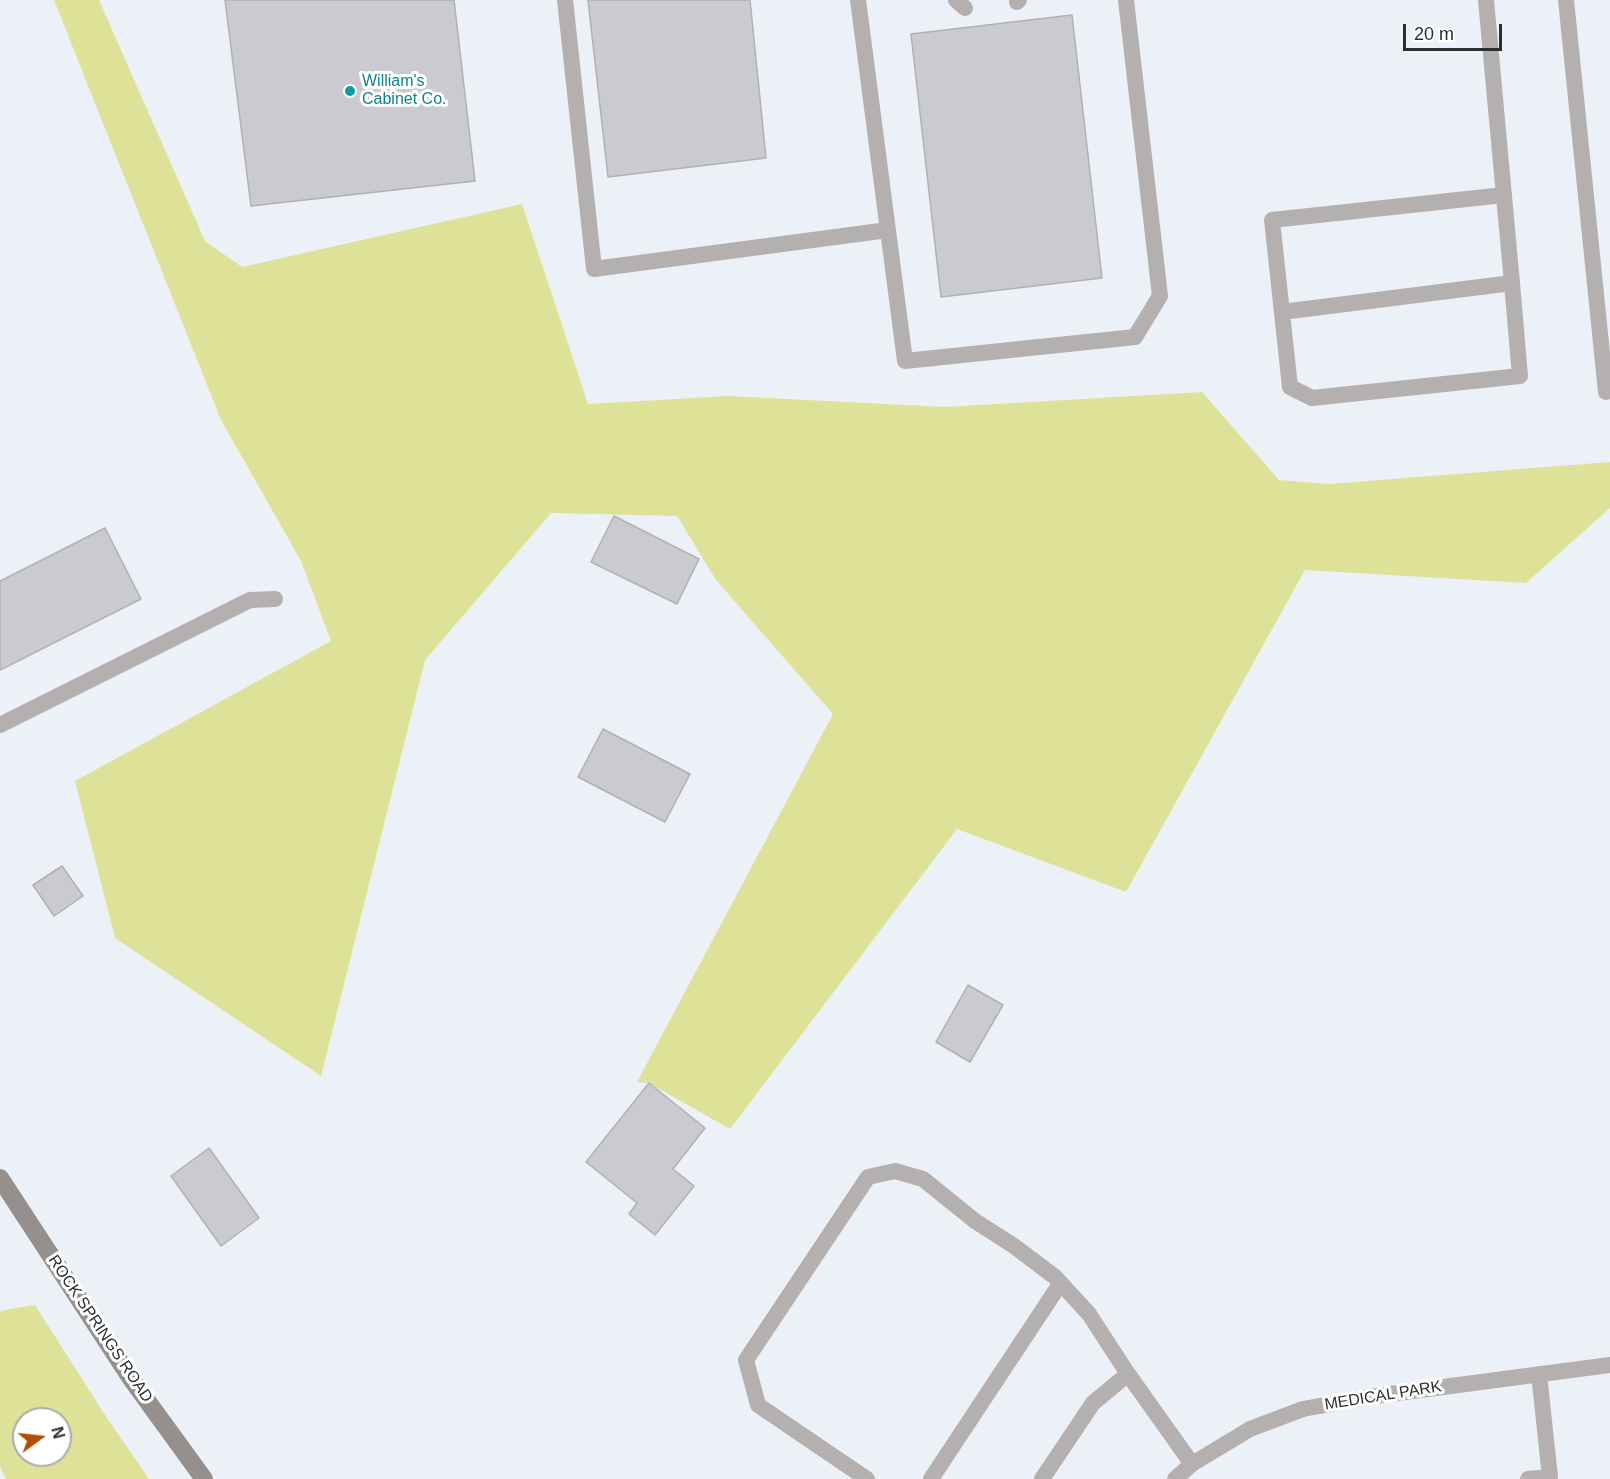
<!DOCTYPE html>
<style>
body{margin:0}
#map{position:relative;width:1610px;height:1479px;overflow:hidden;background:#ecf1f7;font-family:Helvetica,sans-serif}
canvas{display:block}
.north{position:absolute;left:12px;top:1407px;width:60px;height:60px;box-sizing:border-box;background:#fff;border:2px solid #ababac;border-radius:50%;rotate:75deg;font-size:16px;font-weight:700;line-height:24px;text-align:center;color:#2c2e30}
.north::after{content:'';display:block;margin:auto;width:21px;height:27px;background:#af4f05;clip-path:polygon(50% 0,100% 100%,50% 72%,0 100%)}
.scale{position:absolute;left:1403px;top:24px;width:99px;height:27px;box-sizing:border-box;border:3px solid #2c2e30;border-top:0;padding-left:8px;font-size:18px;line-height:21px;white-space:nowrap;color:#2c2e30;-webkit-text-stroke:4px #fff;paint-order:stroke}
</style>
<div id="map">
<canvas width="1610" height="1479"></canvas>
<div class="north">N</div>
<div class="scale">20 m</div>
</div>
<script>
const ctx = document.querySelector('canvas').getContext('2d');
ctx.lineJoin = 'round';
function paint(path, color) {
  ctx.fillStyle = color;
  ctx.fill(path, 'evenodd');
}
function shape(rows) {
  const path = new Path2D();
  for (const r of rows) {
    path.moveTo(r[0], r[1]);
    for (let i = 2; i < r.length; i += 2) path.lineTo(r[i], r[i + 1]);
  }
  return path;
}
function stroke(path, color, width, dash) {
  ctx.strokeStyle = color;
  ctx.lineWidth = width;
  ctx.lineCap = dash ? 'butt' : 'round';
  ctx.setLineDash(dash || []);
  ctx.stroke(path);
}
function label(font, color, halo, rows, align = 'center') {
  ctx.font = font + ' Helvetica,sans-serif';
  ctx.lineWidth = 6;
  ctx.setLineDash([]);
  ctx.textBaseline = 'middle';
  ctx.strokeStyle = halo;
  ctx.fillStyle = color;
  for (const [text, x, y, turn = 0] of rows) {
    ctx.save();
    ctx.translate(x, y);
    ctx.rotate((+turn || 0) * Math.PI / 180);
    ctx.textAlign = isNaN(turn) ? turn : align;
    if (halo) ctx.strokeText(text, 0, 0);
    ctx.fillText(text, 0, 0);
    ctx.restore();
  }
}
paint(shape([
 [54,0,99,0,205,241,242,267,522,204,588,404,728,396,945,407,1202,392,1279,480,1329,484,1610,462,1610,508,1526,583,1305,570,1126,892,957,829,730,1129,649,1083,637,1082,833,714,716,580,677,516,551,513,425,660,321,1076,115,938,75,781,331,641,301,561,221,420],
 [35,1305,105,1415,149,1479,6,1479,0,1467,0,1312,4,1310],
 [24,1419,60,1419,60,1455,24,1455]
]), '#dee298');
const building = shape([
 [225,0,454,0,475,181,251,206,225,0],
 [588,0,750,0,766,158,608,177,588,0],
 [1072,15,1102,278,941,297,911,34,1072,15],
 [614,516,699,559,677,604,591,562,614,516],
 [105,528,141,599,0,670,0,581,105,528],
 [603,729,690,774,665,822,578,777,603,729],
 [62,866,83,896,54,916,33,885,62,866],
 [968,985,1003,1005,970,1062,936,1042,968,985],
 [649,1083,705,1128,673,1169,694,1186,655,1235,629,1214,637,1203,586,1162,649,1083],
 [209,1148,259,1218,221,1246,171,1176,209,1148]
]);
paint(building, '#cbcad1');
stroke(building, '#b0b0b7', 1.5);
stroke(shape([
 [565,0,594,269,888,230],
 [858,0,905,361,1135,337,1160,296,1126,0],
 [956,0,965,8],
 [1486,0,1512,283,1520,376,1312,398,1290,387,1272,220,1504,195],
 [1566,0,1606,392,1610,391],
 [1017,2,1019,0],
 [1282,312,1512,283],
 [0,725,250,600,275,599],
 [867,1479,758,1405,746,1360,868,1177,895,1171,923,1179,975,1221,1014,1246,1055,1277,1089,1314,1128,1374,1192,1464],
 [931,1479,1060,1284],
 [1042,1479,1093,1403,1128,1374],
 [1175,1479,1192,1464,1250,1429,1303,1409,1368,1397,1610,1365],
 [1528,1479,1550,1477,1539,1374]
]), '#b3b0af', 16);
stroke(shape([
 [0,1178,132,1380,204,1479]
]), '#95908e', 18);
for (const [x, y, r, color] of [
 [350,91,6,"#0f9aa8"]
]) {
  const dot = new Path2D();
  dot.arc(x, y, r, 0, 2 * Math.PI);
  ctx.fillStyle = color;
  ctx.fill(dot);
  stroke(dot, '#fff', 2);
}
label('16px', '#0d838f', '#fff', [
 ["William's",362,82],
 ["Cabinet Co.",362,100]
], 'left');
label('16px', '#2c2e30', '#fff', [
 ["ROCK SPRINGS ROAD",100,1329,56],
 ["MEDICAL PARK",1383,1396,-9]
]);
</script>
